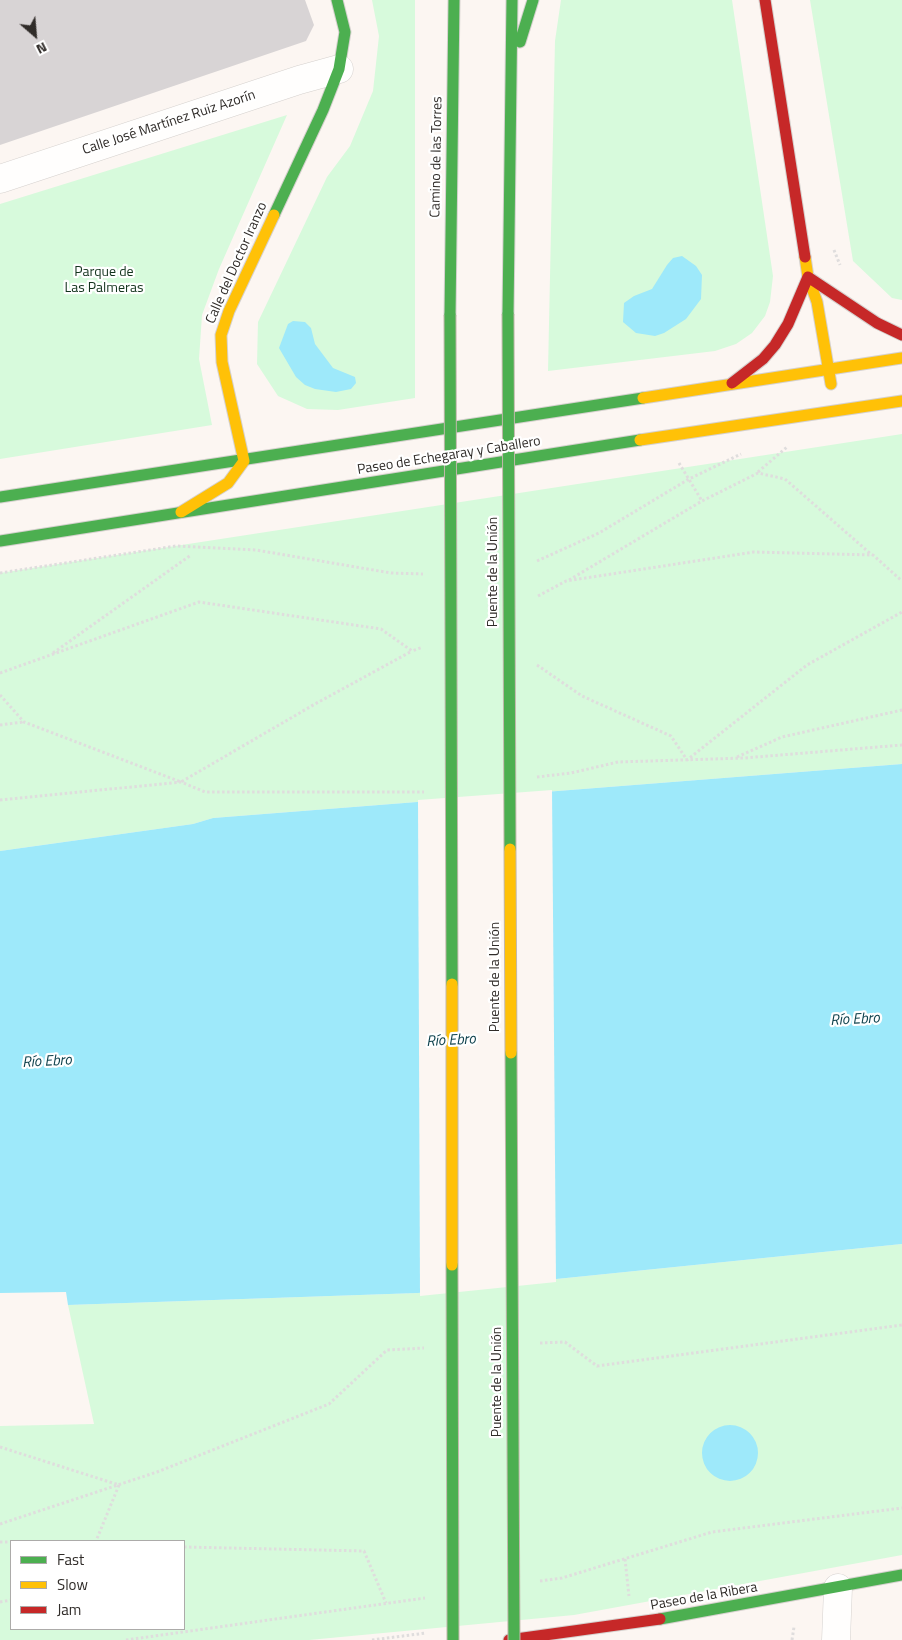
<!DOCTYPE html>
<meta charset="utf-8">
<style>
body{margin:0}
#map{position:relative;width:902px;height:1640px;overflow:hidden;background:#fcf6f2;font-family:"Titillium Web",sans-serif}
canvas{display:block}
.legend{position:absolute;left:10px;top:1540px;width:175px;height:90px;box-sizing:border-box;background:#fff;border:1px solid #acaba9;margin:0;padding:6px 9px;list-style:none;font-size:15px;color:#302c29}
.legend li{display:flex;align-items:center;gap:10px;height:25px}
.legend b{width:25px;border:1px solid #acaba9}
.north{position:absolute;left:10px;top:10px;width:50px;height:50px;-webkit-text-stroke:4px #fff;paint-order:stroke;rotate:153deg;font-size:14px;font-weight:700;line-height:20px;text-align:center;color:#302c29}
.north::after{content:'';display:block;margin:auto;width:18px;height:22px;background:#302c29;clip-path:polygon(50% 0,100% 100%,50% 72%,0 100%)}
</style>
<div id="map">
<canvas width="902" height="1640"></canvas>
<ul class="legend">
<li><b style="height:6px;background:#4caf50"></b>Fast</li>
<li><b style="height:6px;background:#ffc107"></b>Slow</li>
<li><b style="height:6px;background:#c62828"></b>Jam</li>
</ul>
<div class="north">N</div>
</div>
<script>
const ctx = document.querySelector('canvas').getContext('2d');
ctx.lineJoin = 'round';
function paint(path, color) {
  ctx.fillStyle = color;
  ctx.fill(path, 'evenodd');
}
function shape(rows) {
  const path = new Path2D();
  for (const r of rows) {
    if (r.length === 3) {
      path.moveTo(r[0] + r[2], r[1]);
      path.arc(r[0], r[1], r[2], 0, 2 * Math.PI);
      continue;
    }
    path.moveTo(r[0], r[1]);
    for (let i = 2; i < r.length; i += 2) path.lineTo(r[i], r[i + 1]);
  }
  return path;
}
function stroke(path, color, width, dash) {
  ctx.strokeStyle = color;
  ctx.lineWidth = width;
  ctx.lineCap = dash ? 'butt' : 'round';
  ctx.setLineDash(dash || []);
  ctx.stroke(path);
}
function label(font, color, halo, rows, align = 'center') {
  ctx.font = font + ' "Titillium Web",sans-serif';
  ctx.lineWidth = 4.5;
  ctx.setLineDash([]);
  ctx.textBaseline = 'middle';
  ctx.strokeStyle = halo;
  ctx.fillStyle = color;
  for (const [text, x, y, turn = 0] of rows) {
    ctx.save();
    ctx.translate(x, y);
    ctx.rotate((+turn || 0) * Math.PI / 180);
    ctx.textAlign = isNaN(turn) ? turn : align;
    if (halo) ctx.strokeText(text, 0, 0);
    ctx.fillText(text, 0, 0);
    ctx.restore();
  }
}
paint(shape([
 [372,0,415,0,415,398,338,410,307,409,278,396,257,364,258,322,327,177,350,146,373,91,379,36],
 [561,0,732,0,773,276,770,302,765,316,752,333,736,344,715,351,548,371,555,41],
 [810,0,902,0,902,300,892,298,853,261],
 [287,115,219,269,202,315,199,359,212,425,0,459,0,204],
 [902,434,902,764,213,818,193,824,0,851,0,573],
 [902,1244,902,1555,574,1615,309,1640,0,1640,0,1426,94,1424,68,1305,418,1293],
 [11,1541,184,1541,184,1629,11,1629]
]), '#d7fadc');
paint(shape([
 [682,256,696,266,702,275,701,299,686,319,664,333,655,336,636,333,623,322,624,303,634,296,652,289,667,265,673,258],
 [293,321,305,322,311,328,315,344,333,368,355,377,356,383,351,389,336,392,315,389,305,385,296,377,279,348,288,324],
 [902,764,902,1244,418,1293,68,1305,66,1292,0,1293,0,851,193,824,213,818],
 [730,1453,28]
]), '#9ee9fa');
paint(shape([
 [552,790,556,1282,420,1296,418,800]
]), '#fcf6f2');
paint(shape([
 [0,0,305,0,314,25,306,41,0,145]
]), '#d8d4d5');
const street = shape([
 [0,179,299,80,339,69],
 [836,1640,838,1588]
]);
const fast = shape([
 [520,42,533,0],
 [274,215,323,110,339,69,345,32,337,0],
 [508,314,512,0],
 [450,315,454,0],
 [0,497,643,398],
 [0,541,640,440],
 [660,1619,902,1575]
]);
const slow = shape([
 [805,257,808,277,817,302,831,384],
 [643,398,902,358],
 [640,440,902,401],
 [181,512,228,483,244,461,222,362,221,335,229,311,274,215]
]);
const jam = shape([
 [765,0,805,257],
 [808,277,877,323,902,335],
 [732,383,763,359,775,345,788,324,808,277],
 [509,1640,660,1619]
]);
stroke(street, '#d5d1ce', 29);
stroke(fast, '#d5d1ce', 13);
stroke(slow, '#d5d1ce', 13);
stroke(jam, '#d5d1ce', 13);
stroke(shape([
 [834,250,840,265],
 [679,463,702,501],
 [758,472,787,447],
 [537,561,599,533,689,479,741,454],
 [0,573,176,546,256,550,391,573,423,574],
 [569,580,702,501,758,473,785,479,872,555],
 [538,596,566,581,754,552,873,555,902,581],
 [53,653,191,555],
 [537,665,582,696,671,736,687,760,807,665,902,612],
 [0,673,199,602,381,629,412,651,423,647],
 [0,695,24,722,181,782,315,704,412,651],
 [0,725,23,722],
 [737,757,782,737,902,710],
 [537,777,571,773,618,762,744,758,902,745],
 [0,800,181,782,205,792,424,792],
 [540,1343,565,1342,597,1366,902,1325],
 [0,1447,119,1485,96,1541],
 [0,1524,157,1472,329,1404,387,1350,424,1348],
 [0,1542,11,1542],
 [184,1547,364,1551,386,1603],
 [625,1559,629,1596],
 [540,1581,562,1578,712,1532,902,1508],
 [0,1602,11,1600],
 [126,1640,425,1598],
 [372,1640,426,1633],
 [792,1640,794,1627]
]), '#dfdddd', 3, [2.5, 2.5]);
stroke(street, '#fffefd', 28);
stroke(fast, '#4caf50', 11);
stroke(slow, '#ffc107', 11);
stroke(jam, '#c62828', 11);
const fastBridge = shape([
 [508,314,510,849],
 [450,315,452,984],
 [511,1053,514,1640],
 [452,1265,453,1640]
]);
const slowBridge = shape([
 [510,849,511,1053],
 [452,984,452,1265]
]);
stroke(fastBridge, '#c2b8ac', 13, []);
stroke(slowBridge, '#c2b8ac', 13, []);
stroke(fastBridge, '#4caf50', 11);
stroke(slowBridge, '#ffc107', 11);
label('14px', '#302c29', '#fff', [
 ["Calle José Martínez Ruiz Azorín",169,123,-18],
 ["Camino de las Torres",437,157,-89],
 ["Calle del Doctor Iranzo",237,263,-66],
 ["Paseo de Echegaray y Caballero",449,456,-9],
 ["Puente de la Unión",494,572,-90],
 ["Puente de la Unión",496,977,-90],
 ["Puente de la Unión",498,1382,-90],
 ["Paseo de la Ribera",704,1597,-10]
]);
label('14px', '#13331d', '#fff', [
 ["Parque de",104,273],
 ["Las Palmeras",104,289]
]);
label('italic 15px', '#0f424d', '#fff', [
 ["Río Ebro",855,1020,-3],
 ["Río Ebro",451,1041,-3],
 ["Río Ebro",47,1062,-3]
]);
</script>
